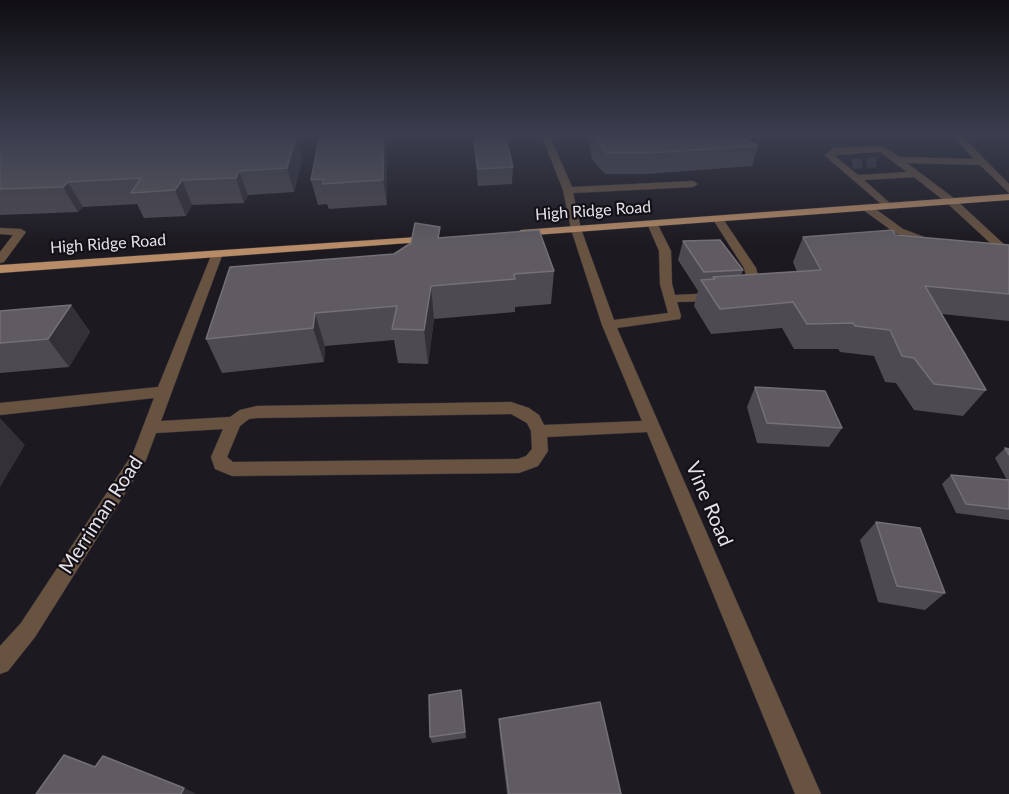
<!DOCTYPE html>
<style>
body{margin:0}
canvas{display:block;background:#1d1920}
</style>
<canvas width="1009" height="794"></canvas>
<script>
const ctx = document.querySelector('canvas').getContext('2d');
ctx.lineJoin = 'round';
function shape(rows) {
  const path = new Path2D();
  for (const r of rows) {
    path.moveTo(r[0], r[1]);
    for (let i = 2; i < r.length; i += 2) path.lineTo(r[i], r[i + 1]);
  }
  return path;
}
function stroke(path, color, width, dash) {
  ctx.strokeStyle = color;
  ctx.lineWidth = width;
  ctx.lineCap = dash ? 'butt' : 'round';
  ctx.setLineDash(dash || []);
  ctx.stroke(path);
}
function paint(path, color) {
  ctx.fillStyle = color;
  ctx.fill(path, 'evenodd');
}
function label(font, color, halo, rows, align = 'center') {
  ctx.font = font + ' Lato,sans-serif';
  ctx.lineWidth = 4.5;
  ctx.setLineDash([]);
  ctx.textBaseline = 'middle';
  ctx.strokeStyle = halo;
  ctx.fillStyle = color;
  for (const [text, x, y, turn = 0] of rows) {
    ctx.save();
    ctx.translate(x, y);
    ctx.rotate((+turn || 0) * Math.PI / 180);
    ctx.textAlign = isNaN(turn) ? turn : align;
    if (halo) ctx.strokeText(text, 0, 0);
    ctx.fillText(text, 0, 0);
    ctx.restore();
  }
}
stroke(shape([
 [852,164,880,162]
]), '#3b373e', 10, [10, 4.5]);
const minor = shape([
 [951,134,960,134,1009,184,1009,193,980,165,907,163,955,199,1008,248,1008,252,1000,252,947,203,914,177,864,180,891,204,892,206,887,209,824,155,834,148,882,146,900,157,974,159,951,134],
 [880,152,907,172,858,175,834,155,880,152],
 [547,136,551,139,572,187,693,181,698,184,693,187,573,193,581,229,614,320,668,313,660,284,659,251,647,223,652,220,657,223,671,251,672,284,675,295,716,293,722,297,716,301,677,302,681,316,680,319,617,328,821,794,795,794,647,432,547,437,548,451,538,466,519,473,232,476,215,469,211,457,223,429,156,433,146,460,35,637,8,671,0,674,0,646,21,623,133,453,154,398,0,415,0,403,158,387,213,251,221,251,223,253,161,421,230,417,240,410,257,406,511,402,529,408,539,415,544,425,642,421,602,325,571,229,563,190,543,139,547,136],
 [511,414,527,423,531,431,532,449,526,456,518,459,233,462,227,457,240,426,249,419,257,418,511,414],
 [862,205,870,205,903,229,940,243,934,246,895,233,862,209,862,205],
 [713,216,721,216,756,268,763,293,761,296,757,297,751,293,744,268,712,218,713,216],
 [0,228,21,229,26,232,4,262,0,263,0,252,13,235,0,234,0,228]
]);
const major = shape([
 [1009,194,1009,200,521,236,516,233,521,230,1009,194],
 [432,236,436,237,436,241,0,273,0,265,432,236]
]);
stroke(minor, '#39353c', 1);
stroke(major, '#39353c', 1);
paint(minor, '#685341');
paint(major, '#b88c66');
paint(shape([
 [0,134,234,137,233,139,302,159,294,192,248,195,244,203,192,205,186,216,144,218,137,204,83,207,78,212,0,215],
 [584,134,736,134,758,146,752,166,646,174,605,174,592,159,589,143],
 [474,140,513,167,512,184,478,186,475,156],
 [387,160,387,205,329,209,327,204,318,205,311,180],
 [895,235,1009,245,1009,321,942,314,986,390,963,416,914,410,896,383,885,382,874,356,840,352,838,349,794,349,782,328,711,334,694,306,698,291,678,260,683,241,743,270,741,275,797,272,793,262,803,237],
 [441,237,554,271,551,304,515,307,515,312,434,319,428,364,398,363,394,340,325,346,324,362,222,373,206,339,394,254],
 [71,305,90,332,69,367,0,373,0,311],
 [755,387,842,428,829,447,757,443,747,407],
 [1005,448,1009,449,1009,520,956,513,942,484,951,475,1007,480,995,458],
 [876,522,945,593,925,610,878,602,860,540],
 [462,697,466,738,432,743,430,737],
 [499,719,621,794,507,794,500,736]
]), '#4e4a51');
paint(shape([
 [211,134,233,134,234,137,214,164,205,141],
 [296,136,302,159,294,192,287,168],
 [383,137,387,160,387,205,383,180],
 [239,171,248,195,244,203,236,178],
 [182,180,192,205,186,216,175,190],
 [68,182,83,207,78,212,63,187],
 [431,286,434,319,428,364,424,330],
 [71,305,90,332,69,367,48,339],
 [315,313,325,346,324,362,313,328],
 [0,418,25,445,0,487],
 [184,788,197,794,181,794]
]), '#343037');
const building = shape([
 [0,134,211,134,205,141,296,136,287,168,239,171,236,178,182,180,175,190,131,193,141,178,68,182,63,187,0,189,0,134],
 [593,134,736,134,758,146,650,153,607,153,595,139,593,134],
 [383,137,383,180,323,184,323,179,311,180,319,140,383,137],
 [506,139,513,167,478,169,474,140,506,139],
 [415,223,440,227,438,238,539,230,554,271,514,274,515,279,431,286,424,330,392,329,397,306,315,313,313,328,206,339,230,267,394,254,411,243,415,223],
 [893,230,895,235,1009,245,1009,294,925,286,986,390,934,384,914,358,902,356,890,330,855,326,853,323,807,324,793,302,720,309,701,280,715,279,713,277,821,270,803,237,893,230],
 [720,240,743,270,704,272,683,241,720,240],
 [71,305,48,339,0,343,0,311,71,305],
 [755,387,825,391,842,428,767,423,755,387],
 [1005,448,1009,449,1009,455,1005,448],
 [951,475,1009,480,1009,509,966,504,951,475],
 [876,522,920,528,945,593,897,586,876,522],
 [461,690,465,732,430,737,429,695,461,690],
 [600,702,621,794,509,794,499,719,600,702],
 [64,755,95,767,103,756,184,788,181,794,36,794,64,755]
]);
paint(building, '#5f5b61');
stroke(building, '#747076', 1.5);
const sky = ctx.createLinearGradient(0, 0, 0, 245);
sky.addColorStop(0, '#100e12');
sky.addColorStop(0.55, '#3a3e4e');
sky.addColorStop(1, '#3a3e4e00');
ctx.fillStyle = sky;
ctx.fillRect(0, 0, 1009, 245);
label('16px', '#e5e2e7', '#141017', [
 ["High Ridge Road",593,211,-4],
 ["High Ridge Road",108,244,-4]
]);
label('20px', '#e5e2e7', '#141017', [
 ["Vine Road",709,504,67],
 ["Merriman Road",101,515,-57]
]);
</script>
